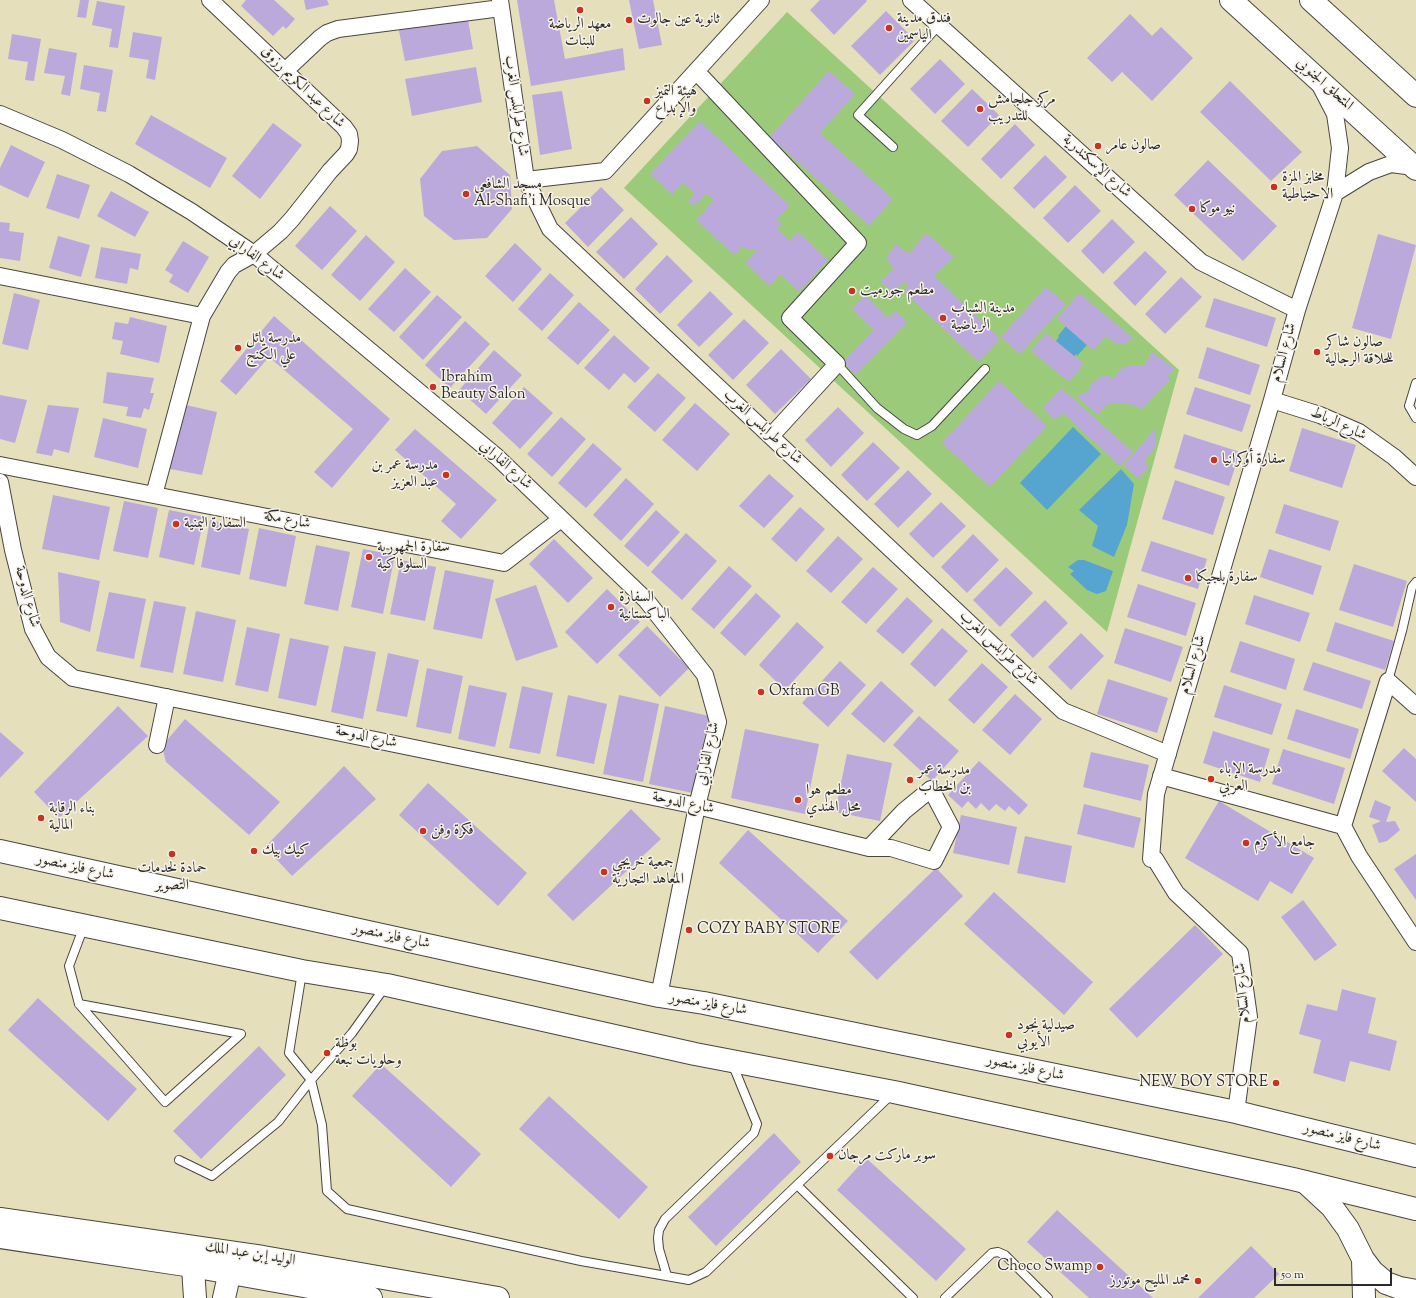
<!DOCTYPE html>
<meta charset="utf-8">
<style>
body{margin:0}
#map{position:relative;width:1416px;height:1298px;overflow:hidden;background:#e6dfbb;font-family:"Sorts Mill Goudy",serif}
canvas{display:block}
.scale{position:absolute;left:1274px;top:1268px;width:118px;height:18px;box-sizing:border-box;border:2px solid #2b2b2b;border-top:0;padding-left:5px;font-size:12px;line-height:14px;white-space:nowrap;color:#2b2b2b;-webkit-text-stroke:3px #f7f3e8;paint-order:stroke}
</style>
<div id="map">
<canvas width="1416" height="1298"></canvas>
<div class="scale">50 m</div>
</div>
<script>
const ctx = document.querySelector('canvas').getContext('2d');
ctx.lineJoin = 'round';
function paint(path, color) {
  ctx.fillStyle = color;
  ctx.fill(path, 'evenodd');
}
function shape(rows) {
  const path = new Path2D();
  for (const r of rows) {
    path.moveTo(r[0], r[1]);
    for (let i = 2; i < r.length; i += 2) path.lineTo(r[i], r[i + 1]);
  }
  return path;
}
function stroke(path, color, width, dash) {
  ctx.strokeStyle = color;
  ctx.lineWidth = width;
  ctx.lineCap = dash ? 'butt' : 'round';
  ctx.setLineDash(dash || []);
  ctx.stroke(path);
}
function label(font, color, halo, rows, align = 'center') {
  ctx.font = font + ' "Sorts Mill Goudy",Amiri,serif';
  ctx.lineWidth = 3;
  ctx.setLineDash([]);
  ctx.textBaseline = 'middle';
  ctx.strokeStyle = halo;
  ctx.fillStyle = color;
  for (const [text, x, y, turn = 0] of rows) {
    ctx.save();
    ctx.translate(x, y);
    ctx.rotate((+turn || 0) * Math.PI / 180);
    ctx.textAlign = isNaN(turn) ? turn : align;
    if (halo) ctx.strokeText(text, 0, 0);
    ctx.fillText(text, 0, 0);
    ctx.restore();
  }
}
paint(shape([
 [787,12,1179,370,1107,632,624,188]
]), '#9bcb7a');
paint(shape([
 [1066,326,1087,345,1077,356,1076,354,1074,357,1056,341,1059,337,1058,336],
 [1073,427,1101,454,1047,510,1020,483],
 [1121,469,1134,484,1127,525,1114,557,1092,546,1098,526,1079,510],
 [1078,560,1084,560,1113,571,1106,591,1097,594,1087,590,1070,574,1074,571,1068,567]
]), '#56a5d0');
paint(shape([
 [80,0,89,0,86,18,77,17],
 [246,0,274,0,295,19,286,29,283,26,273,36,241,6],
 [304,0,327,0,329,5,306,10],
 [517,0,554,0,565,59,623,48,625,70,531,86],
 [629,0,653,0,662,45,639,49],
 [820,0,866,0,867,1,834,35,810,10],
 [97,1,125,6,118,48,109,47,112,29,92,25],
 [886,11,915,40,880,75,851,46],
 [467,14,473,49,405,61,398,26],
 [1130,14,1152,36,1161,27,1193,58,1152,101,1122,72,1112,82,1087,58],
 [133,32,162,37,155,80,146,78,149,60,129,57],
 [12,34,41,39,34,81,25,80,28,62,8,59],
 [49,48,77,53,70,96,61,94,65,76,44,73],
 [940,59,965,84,935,114,910,89],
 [84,65,113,70,106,112,97,111,100,93,80,89],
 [476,67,482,102,412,116,405,79],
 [829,71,855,94,820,133,893,199,869,226,770,137],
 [1230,81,1302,152,1271,181,1200,112],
 [972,89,999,115,968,147,941,121],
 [562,91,572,149,540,155,532,95],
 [151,115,227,158,210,188,135,144],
 [700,121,790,206,777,219,782,224,777,229,790,241,798,232,828,260,799,292,780,274,770,286,745,263,758,249,747,250,743,246,734,255,696,220,714,200,706,193,698,203,691,205,688,201,695,194,683,183,672,195,650,174],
 [273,123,302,145,260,199,232,176],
 [1015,124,1035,145,1001,179,981,159],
 [11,145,45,162,28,198,0,185,0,168],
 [477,146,510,175,512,209,487,238,454,240,424,216,420,179,442,151],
 [1045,155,1067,177,1034,209,1013,188],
 [1208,160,1277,226,1243,261,1174,195],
 [57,174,90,185,79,219,46,208],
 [1075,185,1101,211,1068,243,1043,218],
 [601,187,624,210,588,247,565,223],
 [111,191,149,212,135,237,97,216],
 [330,206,357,231,322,270,295,246],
 [631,217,658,244,624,279,596,252],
 [1112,219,1135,242,1103,274,1081,251],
 [0,222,10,223,9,231,24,233,20,261,0,258],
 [926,233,954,257,934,276,1000,339,979,362,904,292,908,285,905,281,894,292,880,282,894,269,886,258,896,244,909,254],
 [1378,234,1416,245,1391,339,1352,328],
 [366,235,395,262,360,301,331,275],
 [58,236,90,245,81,277,49,268],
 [183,241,209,257,188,293,169,282,173,275,165,270],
 [515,243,542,269,513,302,485,276],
 [101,247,141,254,138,270,130,268,127,284,95,278],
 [1145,251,1167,272,1135,306,1113,283],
 [667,255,693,281,660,314,635,289],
 [405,268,431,292,394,332,368,309],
 [550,273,574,295,542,331,518,309],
 [1181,277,1202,297,1165,334,1145,314],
 [1046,287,1066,304,1020,354,1001,337],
 [710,291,733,314,699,347,677,325],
 [14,293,40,300,28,350,2,344],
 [1079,293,1116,324,1133,338,1125,344,1115,343,1106,336,1094,350,1087,345,1057,319],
 [437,295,462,317,423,360,399,337],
 [865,295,888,318,896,311,907,322,856,375,843,362,874,330,852,309],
 [1214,298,1276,318,1267,347,1205,327],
 [579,302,610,330,578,365,547,338],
 [274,316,390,419,332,488,314,472,353,429,269,357,236,395,220,381],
 [130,317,167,326,159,363,120,354,123,341,112,339,115,322,128,324],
 [744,319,769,343,733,380,708,355],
 [465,321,490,344,450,388,425,365],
 [1046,333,1084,364,1069,382,1031,351],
 [614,335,650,368,635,383,624,373,609,390,584,368],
 [1207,347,1260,365,1250,395,1198,378],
 [781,349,811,379,775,414,746,385],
 [494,350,522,375,486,414,459,390],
 [1152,352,1175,369,1168,375,1170,380,1142,409,1130,404,1118,403,1106,405,1098,415,1076,396,1090,391,1090,385,1099,378,1107,375,1113,379,1122,368,1129,366,1144,366],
 [107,372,154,378,150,393,154,393,149,410,144,408,141,418,126,416,128,407,103,403],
 [658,373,686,398,655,432,627,407],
 [999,381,1047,426,990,487,942,443],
 [524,387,553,413,520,449,492,423],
 [1195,387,1251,405,1242,432,1186,414],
 [1061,388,1133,452,1120,466,1063,413,1055,420,1043,408],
 [0,395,27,400,15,443,0,439],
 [695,403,730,434,697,471,662,440],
 [181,404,217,412,202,475,165,468],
 [48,405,79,408,69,453,54,449,52,456,36,453],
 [838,407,864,433,831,467,805,440],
 [561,417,586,439,552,477,527,454],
 [103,418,147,429,138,468,94,457],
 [1302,428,1356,445,1342,488,1289,471],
 [415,429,497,500,461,539,441,521,456,504,395,450],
 [1155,429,1155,447,1144,462,1149,467,1138,479,1124,465],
 [1184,434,1240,452,1229,486,1174,468],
 [873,442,900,468,867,501,841,475],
 [593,443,622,469,586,508,558,483],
 [908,470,932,494,898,528,874,504],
 [769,474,794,496,764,528,739,506],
 [626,478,654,504,621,541,593,515],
 [1175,480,1225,497,1213,535,1162,519],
 [53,495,110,507,99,560,42,549],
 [124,501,158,508,148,558,113,551],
 [941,502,966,526,933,558,909,534],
 [1284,504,1339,521,1330,551,1275,533],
 [800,507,825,529,796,562,771,539],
 [169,510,204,517,194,565,159,557],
 [656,510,680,532,648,567,624,546],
 [210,520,249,529,240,575,201,567],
 [259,528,296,536,286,587,249,579],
 [686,533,717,561,682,600,651,572],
 [973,534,999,560,967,593,941,567],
 [838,536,863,559,831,593,806,571],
 [554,539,593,578,568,603,529,564],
 [1151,541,1207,559,1198,589,1141,571],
 [316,545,350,552,338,611,304,604],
 [363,549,395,555,383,614,351,607],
 [1269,549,1322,566,1313,595,1260,577],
 [401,560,436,567,425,621,390,614],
 [1354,564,1407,581,1393,627,1339,610],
 [729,566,752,586,714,629,691,609],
 [873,567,898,589,866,624,841,602],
 [1006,567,1033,593,1000,627,973,600],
 [445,570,494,580,482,639,433,629],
 [58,572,100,581,90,632,60,622],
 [1138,584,1196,603,1186,636,1127,617],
 [536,585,558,647,516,661,495,599],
 [607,589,640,622,597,664,565,632],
 [109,592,146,599,134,659,96,651],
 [756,593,781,616,745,656,720,633],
 [1254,595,1310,613,1300,642,1245,624],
 [907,597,933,621,903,654,876,631],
 [1045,600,1068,623,1033,658,1010,635],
 [154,601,186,607,173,673,140,667],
 [196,611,236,620,223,682,183,674],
 [797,622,824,647,785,690,759,665],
 [1335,622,1394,641,1385,670,1326,651],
 [647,626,689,668,660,697,618,655],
 [247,627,280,634,268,692,235,685],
 [942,628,968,651,935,687,910,664],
 [1125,628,1183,647,1171,682,1114,663],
 [1081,633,1104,656,1071,690,1048,667],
 [290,638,329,646,316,706,278,698],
 [1240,641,1295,659,1286,690,1230,672],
 [344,646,376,652,363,719,331,712],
 [388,653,419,660,407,717,376,711],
 [840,661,866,685,828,727,802,703],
 [1313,662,1371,681,1362,709,1303,690],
 [982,663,1008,687,974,724,948,700],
 [427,668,463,676,451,734,416,727],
 [1108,679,1168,698,1157,733,1097,714],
 [881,681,914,711,884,743,851,714],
 [469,685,507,693,495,747,458,739],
 [1224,685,1282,704,1272,735,1214,717],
 [522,686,553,693,540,754,509,748],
 [1015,694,1042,719,1010,755,982,730],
 [568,695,607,704,594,764,556,756],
 [619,695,659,704,643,782,603,774],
 [118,706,148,736,59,818,34,792],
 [665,706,709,716,693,793,649,784],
 [1296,709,1359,729,1350,759,1287,739],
 [919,716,959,751,932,781,893,745],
 [185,719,280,802,249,835,166,762,162,746],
 [745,729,819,744,805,814,731,798],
 [1213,731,1270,749,1260,782,1203,763],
 [0,732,24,753,0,778],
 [1404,748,1416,759,1416,802,1382,771],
 [1283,749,1345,768,1334,804,1272,784],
 [1091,752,1149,765,1141,801,1083,787],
 [847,754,892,763,880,821,835,812],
 [979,761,1028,805,1019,815,1009,806,1005,811,996,804,989,811,981,803,976,809,968,801,962,808,948,795],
 [344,766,376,799,292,876,265,847],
 [428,783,527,873,498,906,399,815],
 [1375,800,1391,807,1386,822,1395,821,1400,830,1387,841,1379,843,1372,825,1381,821,1369,817],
 [1219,801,1314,858,1292,894,1270,881,1258,901,1185,858],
 [1084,804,1141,818,1134,848,1077,834],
 [631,809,661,839,573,921,547,895],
 [961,815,1017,827,1009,865,953,853],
 [748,830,848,921,818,953,719,863],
 [1025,836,1072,846,1065,883,1017,873],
 [1416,854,1416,900,1394,869],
 [936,868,963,896,877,980,849,952],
 [994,892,1093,982,1064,1015,964,924],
 [1303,900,1337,945,1315,961,1281,917],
 [1195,925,1223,954,1137,1038,1109,1009],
 [1342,989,1376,998,1368,1033,1397,1041,1390,1071,1350,1061,1345,1082,1313,1073,1321,1040,1299,1034,1307,1004,1337,1011],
 [38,998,137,1089,108,1121,8,1030],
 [259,1046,286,1075,201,1159,173,1131],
 [381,1064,481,1154,451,1187,352,1096],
 [549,1096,648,1187,619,1219,519,1129],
 [774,1133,801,1162,716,1246,688,1217],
 [866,1158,966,1249,936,1281,837,1190],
 [1057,1210,1153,1298,1089,1298,1027,1242],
 [1251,1246,1279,1274,1254,1298,1198,1298]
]), '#bca9db');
const lane = shape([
 [893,147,858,115,939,25],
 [837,364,877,408,904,429,917,435,932,426,985,369],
 [1416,383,1409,406,1416,418],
 [1388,681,1402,631,1412,587,1416,582],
 [385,987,352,1033,311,1080,322,1125,327,1191,347,1209,581,1261,689,1280,706,1272,891,1095],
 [79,1004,241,1034,165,1102,79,1004,69,966,84,926],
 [179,1160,212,1176,278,1122,311,1080,289,1053,302,972],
 [797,1185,913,1298],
 [667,1276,659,1249,658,1238,659,1230,665,1219,754,1133,757,1124,732,1063],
 [945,1298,992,1253,998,1252,1005,1255,1048,1298]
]);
const street = shape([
 [500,0,526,180,550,229,1063,711,1168,754],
 [911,0,1201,262,1297,310],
 [285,71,320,38,327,33,338,29,501,8],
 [696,71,858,243,790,318,837,364,771,436],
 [0,114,62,140,129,174,192,212,254,254,497,457,646,600,705,675,718,722,697,806,659,996],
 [526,180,605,171,761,0],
 [1335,193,1369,172,1391,164,1414,167],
 [0,276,202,316],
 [1272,400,1320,415,1359,432,1394,457,1416,477],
 [0,465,504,563,561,519],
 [0,482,13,550,33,629,48,657,73,678,697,806,869,848,891,848,934,861,951,827,931,789,904,811,869,848],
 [154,495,202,316,228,272,234,265,254,254,280,232,292,219,330,171,346,154,349,149,350,141,349,134,344,127,210,0],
 [157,745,167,697],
 [1161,776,1343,826,1359,856,1416,942],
 [1343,826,1388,681,1416,706],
 [1236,1112,1249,1017,1240,953,1176,893,1155,859,1151,859,1156,794,1272,400,1297,310,1335,193,1340,148,1335,114,1321,87]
]);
const secondary = shape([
 [1305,1182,1332,1207,1348,1229,1363,1259,1364,1298],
 [0,1219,263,1257,498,1298],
 [0,1237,192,1266,371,1298],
 [192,1252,195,1298],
 [1363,1259,1372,1271,1386,1283,1400,1288,1416,1291],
 [224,1298,233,1258]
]);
const highway = shape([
 [1231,0,1416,169],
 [1311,0,1416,96],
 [0,851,659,996,704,1003,1236,1112,1416,1156],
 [0,908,302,971,387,985,695,1054,894,1092,1293,1179,1416,1209]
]);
stroke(lane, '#474641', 10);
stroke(street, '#474641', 18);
stroke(secondary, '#474641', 24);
stroke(highway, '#474641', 24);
stroke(lane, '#fff', 8);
stroke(street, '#fff', 16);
stroke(secondary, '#fff', 22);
stroke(highway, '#fff', 22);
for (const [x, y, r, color] of [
 [580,10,4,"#c8321e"],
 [629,20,4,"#c8321e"],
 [889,28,4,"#c8321e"],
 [647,101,4,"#c8321e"],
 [980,109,4,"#c8321e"],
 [1098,146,4,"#c8321e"],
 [1274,187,4,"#c8321e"],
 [466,194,4,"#c8321e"],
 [1192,209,4,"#c8321e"],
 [852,291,4,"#c8321e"],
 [943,318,4,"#c8321e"],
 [238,348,4,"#c8321e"],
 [1317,352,4,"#c8321e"],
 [433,387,4,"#c8321e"],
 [1214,460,4,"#c8321e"],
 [446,475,4,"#c8321e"],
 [176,524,4,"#c8321e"],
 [369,557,4,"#c8321e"],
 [1188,578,4,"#c8321e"],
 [611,607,4,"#c8321e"],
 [761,692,4,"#c8321e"],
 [1211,779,4,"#c8321e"],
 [910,780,4,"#c8321e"],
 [798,800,4,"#c8321e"],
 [41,818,4,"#c8321e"],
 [423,831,4,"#c8321e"],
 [1246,843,4,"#c8321e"],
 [254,851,4,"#c8321e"],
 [172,854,4,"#c8321e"],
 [604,872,4,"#c8321e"],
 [689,930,4,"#c8321e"],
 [1009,1035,4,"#c8321e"],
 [327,1053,4,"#c8321e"],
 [1276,1083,4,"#c8321e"],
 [830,1156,4,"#c8321e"],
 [1100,1267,4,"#c8321e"],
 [1198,1281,4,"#c8321e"]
]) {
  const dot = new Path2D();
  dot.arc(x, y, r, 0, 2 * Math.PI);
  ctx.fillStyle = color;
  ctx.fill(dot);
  stroke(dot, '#f7f3e8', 1.5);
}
label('15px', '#2b2b2b', '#f7f3e8', [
 ["فندق مدينة",897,19],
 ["الياسمين",897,36],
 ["ثانوية عين جالوت",637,20],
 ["معهد الرياضة",580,25,"center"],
 ["للبنات",580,42,"center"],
 ["هيئة التميز",655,92],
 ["والإبداع",655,109],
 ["مركز جلجامش",988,100],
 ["للتدريب",988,117],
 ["صالون عامر",1106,146],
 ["مخابز المزة",1282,178],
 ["الاحتياطية",1282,195],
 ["مسجد الشافعي",474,185],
 ["Al-Shafi'i Mosque",474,202],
 ["نيو موكا",1200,209],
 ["مطعم جورميت",860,291],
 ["مدينة الشباب",951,309],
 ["الرياضية",951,326],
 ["مدرسة يائل",246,339],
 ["علي الكنج",246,356],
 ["صالون شاكر",1325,343],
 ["للحلاقة الرجالية",1325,360],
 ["Ibrahim",441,378],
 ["Beauty Salon",441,395],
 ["سفارة أوكرانيا",1222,460],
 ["مدرسة عمر بن",438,466,"right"],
 ["عبد العزيز",438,483,"right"],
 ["السفارة اليمنية",184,524],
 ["سفارة الجمهورية",377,548],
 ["السلوفاكية",377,565],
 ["سفارة بلجيكا",1196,578],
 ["السفارة",619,598],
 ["الباكستانية",619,615],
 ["Oxfam GB",769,692],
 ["مدرسة الإباء",1219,770],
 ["العربي",1219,787],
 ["مدرسة عمر",918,771],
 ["بن الخطاب",918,788],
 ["مطعم هوا",806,791],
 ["محل الهندي",806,808],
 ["بناء الرقابة",49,809],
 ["المالية",49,826],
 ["فكرة وفن",431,831],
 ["جامع الأكرم",1254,843],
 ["كيك بيك",262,851],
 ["جمعية خريجي",612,863],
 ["المعاهد التجارية",612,880],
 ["حمادة لخدمات",172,869,"center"],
 ["التصوير",172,886,"center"],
 ["COZY BABY STORE",697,930],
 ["صيدلية نجود",1017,1026],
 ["الأيوبي",1017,1043],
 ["بوظة",335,1044],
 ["وحلويات نبعة",335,1061],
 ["NEW BOY STORE",1268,1083,"right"],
 ["سوبر ماركت مرجان",838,1156],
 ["Choco Swamp",1092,1267,"right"],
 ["محمد المليح موتورز",1190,1281,"right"]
], 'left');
label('15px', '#2b2b2b', '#f7f3e8', [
 ["المتحلق الجنوبي",1324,85,42],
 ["شارع عبد الكريم رزوق",302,88,44],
 ["شارع طرابلس الغرب",515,106,82],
 ["شارع الإسكندرية",1096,167,42],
 ["شارع الفارابي",256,259,37],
 ["شارع السلام",1285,353,-75],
 ["شارع الرباط",1338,425,25],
 ["شارع طرابلس الغرب",762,428,43],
 ["شارع الفارابي",505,466,42],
 ["شارع مكة",287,521,11],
 ["شارع الدوحة",26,597,75],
 ["شارع طرابلس الغرب",998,649,43],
 ["شارع السلام",1194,665,-74],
 ["شارع الدوحة",366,738,12],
 ["شارع الفارابي",709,754,-78],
 ["شارع الدوحة",683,804,12],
 ["شارع فايز منصور",75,868,12],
 ["شارع فايز منصور",391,937,12],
 ["شارع السلام",1244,993,-95],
 ["شارع فايز منصور",708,1005,10],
 ["شارع فايز منصور",1025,1069,12],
 ["شارع فايز منصور",1342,1138,14],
 ["الوليد إبن عبد الملك",250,1255,9]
]);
</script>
